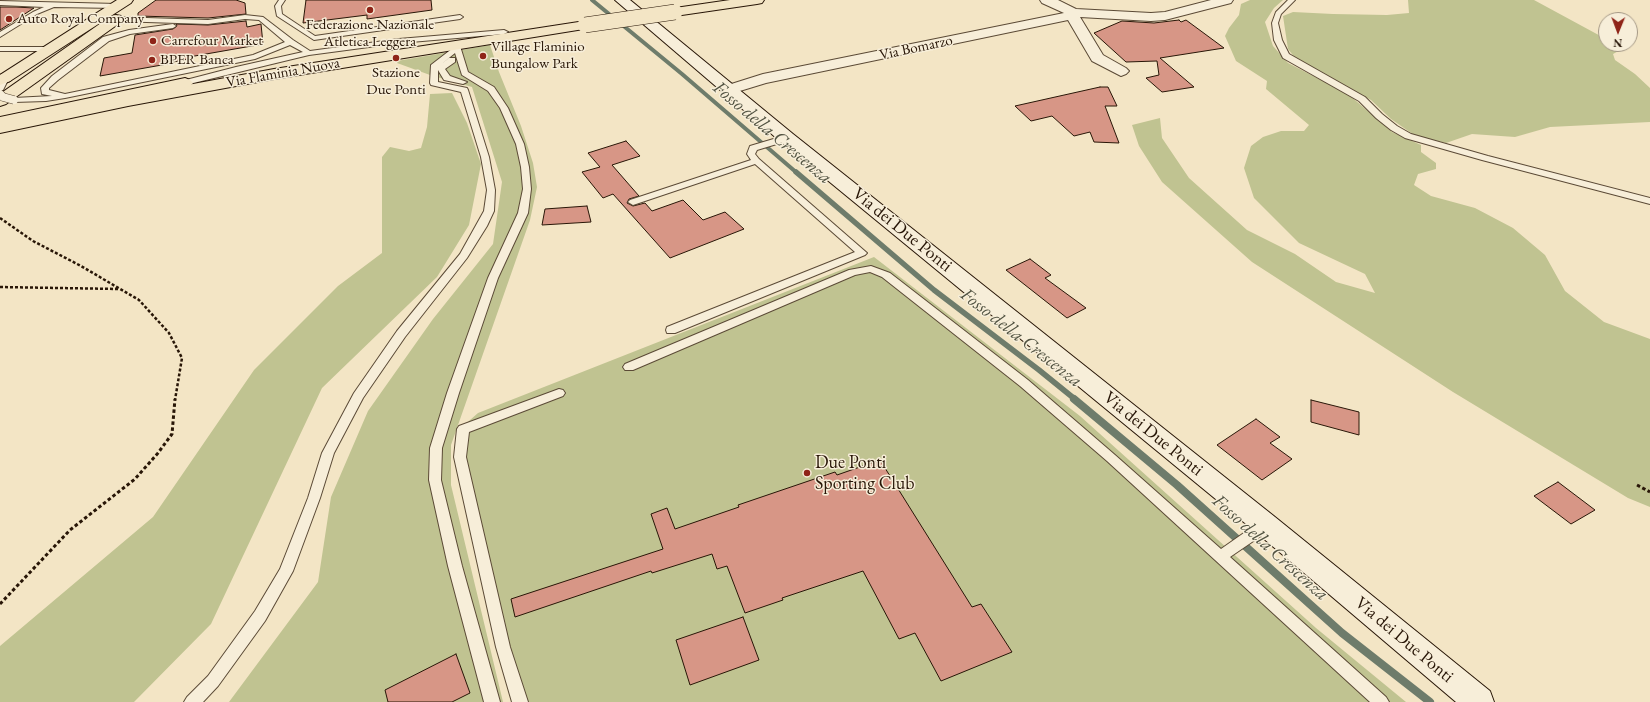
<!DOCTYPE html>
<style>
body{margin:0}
#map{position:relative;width:1650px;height:702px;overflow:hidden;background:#f3e5c5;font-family:"EB Garamond",serif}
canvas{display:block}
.north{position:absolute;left:1598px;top:12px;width:40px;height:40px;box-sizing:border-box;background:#f7eed9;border:1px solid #a49885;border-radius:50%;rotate:181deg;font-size:11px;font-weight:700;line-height:16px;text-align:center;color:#281607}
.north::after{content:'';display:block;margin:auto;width:14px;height:18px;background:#8f2418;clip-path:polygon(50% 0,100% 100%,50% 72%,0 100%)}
</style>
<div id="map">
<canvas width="1650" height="702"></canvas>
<div class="north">N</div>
</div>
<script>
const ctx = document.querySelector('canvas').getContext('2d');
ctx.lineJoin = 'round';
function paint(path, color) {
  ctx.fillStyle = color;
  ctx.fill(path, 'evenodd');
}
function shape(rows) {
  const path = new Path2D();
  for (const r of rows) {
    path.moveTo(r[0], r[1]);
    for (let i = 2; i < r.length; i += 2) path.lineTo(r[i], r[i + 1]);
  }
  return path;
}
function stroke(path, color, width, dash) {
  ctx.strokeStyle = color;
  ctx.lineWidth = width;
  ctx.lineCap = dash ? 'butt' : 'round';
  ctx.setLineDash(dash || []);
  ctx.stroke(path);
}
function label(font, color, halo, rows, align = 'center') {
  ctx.font = font + ' "EB Garamond",serif';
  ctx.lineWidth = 3;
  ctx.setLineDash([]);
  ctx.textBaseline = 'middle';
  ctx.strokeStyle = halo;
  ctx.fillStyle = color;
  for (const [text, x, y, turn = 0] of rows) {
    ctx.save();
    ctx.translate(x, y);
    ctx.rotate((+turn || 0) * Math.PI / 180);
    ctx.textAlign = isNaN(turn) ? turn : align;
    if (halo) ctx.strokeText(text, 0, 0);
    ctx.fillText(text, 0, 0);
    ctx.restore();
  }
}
paint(shape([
 [1250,0,1283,0,1274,8,1265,22,1273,46,1288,63,1348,94,1392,132,1421,145,1421,152,1436,163,1436,169,1418,174,1414,185,1431,196,1475,208,1513,228,1545,255,1565,291,1604,322,1650,339,1650,507,1628,498,1453,392,1252,262,1162,182,1139,146,1132,125,1160,118,1162,138,1189,178,1247,230,1295,254,1336,282,1375,293,1365,274,1299,243,1254,198,1244,168,1251,146,1263,137,1281,131,1304,131,1309,125,1266,89,1267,81,1236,61,1225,36,1229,28,1239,15,1241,4],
 [1408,0,1534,0,1606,39,1606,44,1615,44,1624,48,1613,54,1615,60,1635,74,1650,88,1650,122,1550,127,1515,137,1472,134,1446,143,1414,135,1391,119,1371,100,1296,59,1288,49,1283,16,1293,12,1333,14,1387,15,1409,13],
 [490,45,499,72,521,126,533,163,537,187,530,220,451,445,451,485,503,702,229,702,318,582,331,497,368,411,433,319,493,244,502,182,472,87,430,75,397,63,397,61],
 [452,93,467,123,481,164,469,225,437,277,322,388,211,624,134,702,0,702,0,646,153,517,254,370,338,286,382,253,382,157,390,147,409,151,421,148,427,127,430,94],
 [874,257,1080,416,1316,628,1406,702,516,702,500,638,461,428,478,413]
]), '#c0c391');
stroke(shape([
 [592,0,682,74,797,173]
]), '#6e7c6b', 4);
stroke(shape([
 [796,172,934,290,1039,370,1076,400]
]), '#6e7c6b', 5.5);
stroke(shape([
 [1074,399,1177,485,1342,633,1430,702]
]), '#6e7c6b', 8);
const building = shape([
 [156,0,236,0,245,3,246,14,208,18,138,16,138,13,156,0],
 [306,0,431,0,432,10,367,19,367,15,303,23,306,0],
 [0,7,16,7,34,8,0,30,0,7],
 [1179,20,1181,22,1186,20,1224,48,1160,58,1194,87,1162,92,1146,78,1159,75,1157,61,1126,62,1094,33,1122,21,1154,23,1179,20],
 [246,21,247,27,261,24,263,44,189,57,189,59,173,62,173,63,100,76,104,58,132,53,135,35,173,29,177,26,176,24,208,25,246,21],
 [1100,87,1108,87,1117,106,1105,106,1119,143,1094,142,1090,132,1074,136,1052,116,1031,121,1015,106,1100,87],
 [626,141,640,156,612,165,639,196,629,199,627,203,633,206,645,203,652,211,683,200,703,220,725,212,744,229,670,258,613,194,603,198,582,172,600,167,588,153,626,141],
 [587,206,591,222,542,225,545,209,587,206],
 [1030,259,1051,275,1045,278,1086,308,1067,318,1006,270,1030,259],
 [1311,400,1359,412,1359,435,1311,422,1311,400],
 [1256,419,1280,437,1270,443,1292,459,1262,480,1217,445,1256,419],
 [880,460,972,607,981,604,1012,652,941,681,915,633,899,639,863,571,782,598,783,600,745,613,727,566,717,569,712,554,652,573,651,571,515,617,511,599,663,549,651,514,667,508,675,529,739,507,738,505,835,472,837,475,880,460],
 [1558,482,1595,510,1571,524,1534,496,1558,482],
 [743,617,759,660,690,685,676,640,743,617],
 [456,654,470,693,452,702,388,702,385,690,456,654]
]);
paint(building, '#d79686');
stroke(building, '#281607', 1);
const lane = shape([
 [279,0,285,0,281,6,282,14,315,36,460,15,463,17,460,19,314,40,277,16,275,6,279,0],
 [1288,0,1295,0,1281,14,1278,23,1282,40,1289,54,1365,97,1382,114,1397,126,1411,134,1488,156,1650,198,1650,204,1482,160,1405,138,1391,130,1376,118,1359,101,1283,58,1274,40,1272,23,1276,12,1288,0],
 [0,1,117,4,120,6,117,8,54,7,37,14,0,37,0,32,33,12,44,7,0,5,0,1],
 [245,15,263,17,293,40,310,51,399,39,504,30,508,32,504,34,399,43,309,55,185,85,181,83,182,81,236,67,303,52,290,45,255,59,65,98,46,101,14,102,10,100,14,98,52,96,42,94,41,88,52,76,103,37,129,30,173,24,176,26,173,28,130,34,109,41,58,80,49,88,49,90,65,94,253,55,285,42,259,20,245,19,208,24,116,21,113,19,116,17,208,20,245,15],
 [453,44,456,44,460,46,468,72,494,87,508,108,524,144,529,167,531,189,528,213,498,278,459,393,442,448,441,480,462,566,500,702,484,702,448,566,429,480,430,448,447,393,488,278,518,213,523,189,521,167,516,144,500,108,488,91,462,75,455,53,439,66,449,58,455,58,455,62,445,69,450,76,467,82,463,84,444,80,438,70,438,82,467,88,468,90,489,157,495,190,494,211,487,226,467,258,405,337,363,398,334,453,320,498,293,571,265,621,218,686,203,702,184,702,187,697,208,676,255,611,280,569,308,498,322,453,354,393,397,331,460,254,484,211,487,190,481,157,461,92,431,85,430,83,431,65,453,48,453,44],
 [0,47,49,47,53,49,49,51,0,51,0,47],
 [2,76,5,76,9,78,3,90,0,90,0,80,2,76],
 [787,135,791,138,790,140,757,150,755,154,759,159,867,253,865,255,675,333,667,333,666,330,667,327,855,252,755,164,636,204,633,205,628,202,630,200,751,160,747,154,750,146,787,135],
 [871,266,890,273,1028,380,1115,455,1221,549,1261,521,1266,520,1271,521,1273,525,1271,529,1230,557,1386,697,1389,702,1370,702,1107,461,1020,386,882,277,870,272,855,275,633,370,625,370,623,367,625,364,849,270,871,266],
 [559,389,563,390,565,393,563,396,469,432,466,457,510,647,528,702,512,702,496,647,454,457,457,429,459,426,559,389]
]);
const street = shape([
 [1040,0,1058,0,1076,9,1151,13,1165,12,1211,0,1233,0,1231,3,1165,20,1151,21,1080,17,1103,55,1126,68,1129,71,1126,74,1121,76,1092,61,1068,20,766,83,730,94,725,92,722,89,725,86,763,74,1064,13,1042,3,1040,0]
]);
const secondary = shape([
 [615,0,630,0,793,134,1275,517,1490,691,1494,702,1456,702,1257,533,781,142,615,0]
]);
const primary = shape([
 [117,0,133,0,131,3,10,81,5,83,0,81,0,75,117,0],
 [730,0,764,0,762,3,757,4,675,16,670,15,668,12,670,9,675,8,730,0],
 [585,21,590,22,592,25,590,28,274,79,128,106,0,133,0,123,128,96,274,69,585,21]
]);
const highway = shape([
 [116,15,121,16,123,19,121,22,6,104,0,106,0,94,111,16,116,15],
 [5,73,10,75,13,78,10,81,0,85,0,75,5,73],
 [185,78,190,80,193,83,190,86,0,127,0,117,185,78]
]);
stroke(lane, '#5b4a36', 2);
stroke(street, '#5b4a36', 2);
stroke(secondary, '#281607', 2);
stroke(primary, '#281607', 2);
stroke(highway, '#281607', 2);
stroke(shape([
 [0,218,33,241,81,266,139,300,169,333,182,358,175,400],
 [0,287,119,289]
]), '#281607', 2.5, [3, 2]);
stroke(shape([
 [1637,485,1650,492],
 [0,604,70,530,135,479,158,453,172,434,175,399]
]), '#281607', 3, [3.5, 2.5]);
paint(lane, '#f7eed9');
paint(street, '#f7eed9');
paint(secondary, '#f7eed9');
paint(primary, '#f3e5c5');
paint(highway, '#f3e5c5');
const laneBridge = shape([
 [0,94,3,97,14,100]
]);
const primaryBridge = shape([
 [585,25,675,12]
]);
stroke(laneBridge, '#5b4a36', 9, []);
stroke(primaryBridge, '#281607', 16, []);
stroke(laneBridge, '#f7eed9', 8);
stroke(primaryBridge, '#f3e5c5', 15);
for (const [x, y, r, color] of [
 [370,10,4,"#8f2418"],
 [9,19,4,"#8f2418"],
 [153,41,4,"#8f2418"],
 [483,56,4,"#8f2418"],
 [396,58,4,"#8f2418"],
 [152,60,4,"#8f2418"],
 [807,473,4,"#8f2418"]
]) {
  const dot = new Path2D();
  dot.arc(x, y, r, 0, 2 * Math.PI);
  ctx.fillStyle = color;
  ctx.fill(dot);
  stroke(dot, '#f7eed9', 1.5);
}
label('15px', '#281607', '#f7eed9', [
 ["Auto Royal Company",17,19],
 ["Federazione Nazionale",370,25,"center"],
 ["Atletica Leggera",370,42,"center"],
 ["Carrefour Market",161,41],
 ["Village Flaminio",491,47],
 ["Bungalow Park",491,64],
 ["BPER Banca",160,60],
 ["Stazione",396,73,"center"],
 ["Due Ponti",396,90,"center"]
], 'left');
label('15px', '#281607', '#f7eed9', [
 ["Via Bomarzo",916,48,-12],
 ["Via Flaminia Nuova",283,73,-10]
]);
label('18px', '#281607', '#f7eed9', [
 ["Via dei Due Ponti",902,230,39],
 ["Via dei Due Ponti",1153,434,39],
 ["Via dei Due Ponti",1404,640,40]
]);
label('18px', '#281607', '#f7eed9', [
 ["Due Ponti",815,463],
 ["Sporting Club",815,484]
], 'left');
label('italic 19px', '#515241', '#f7eed9', [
 ["Fosso della Crescenza",772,133,40],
 ["Fosso della Crescenza",1021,338,38],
 ["Fosso della Crescenza",1270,548,42]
]);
</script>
